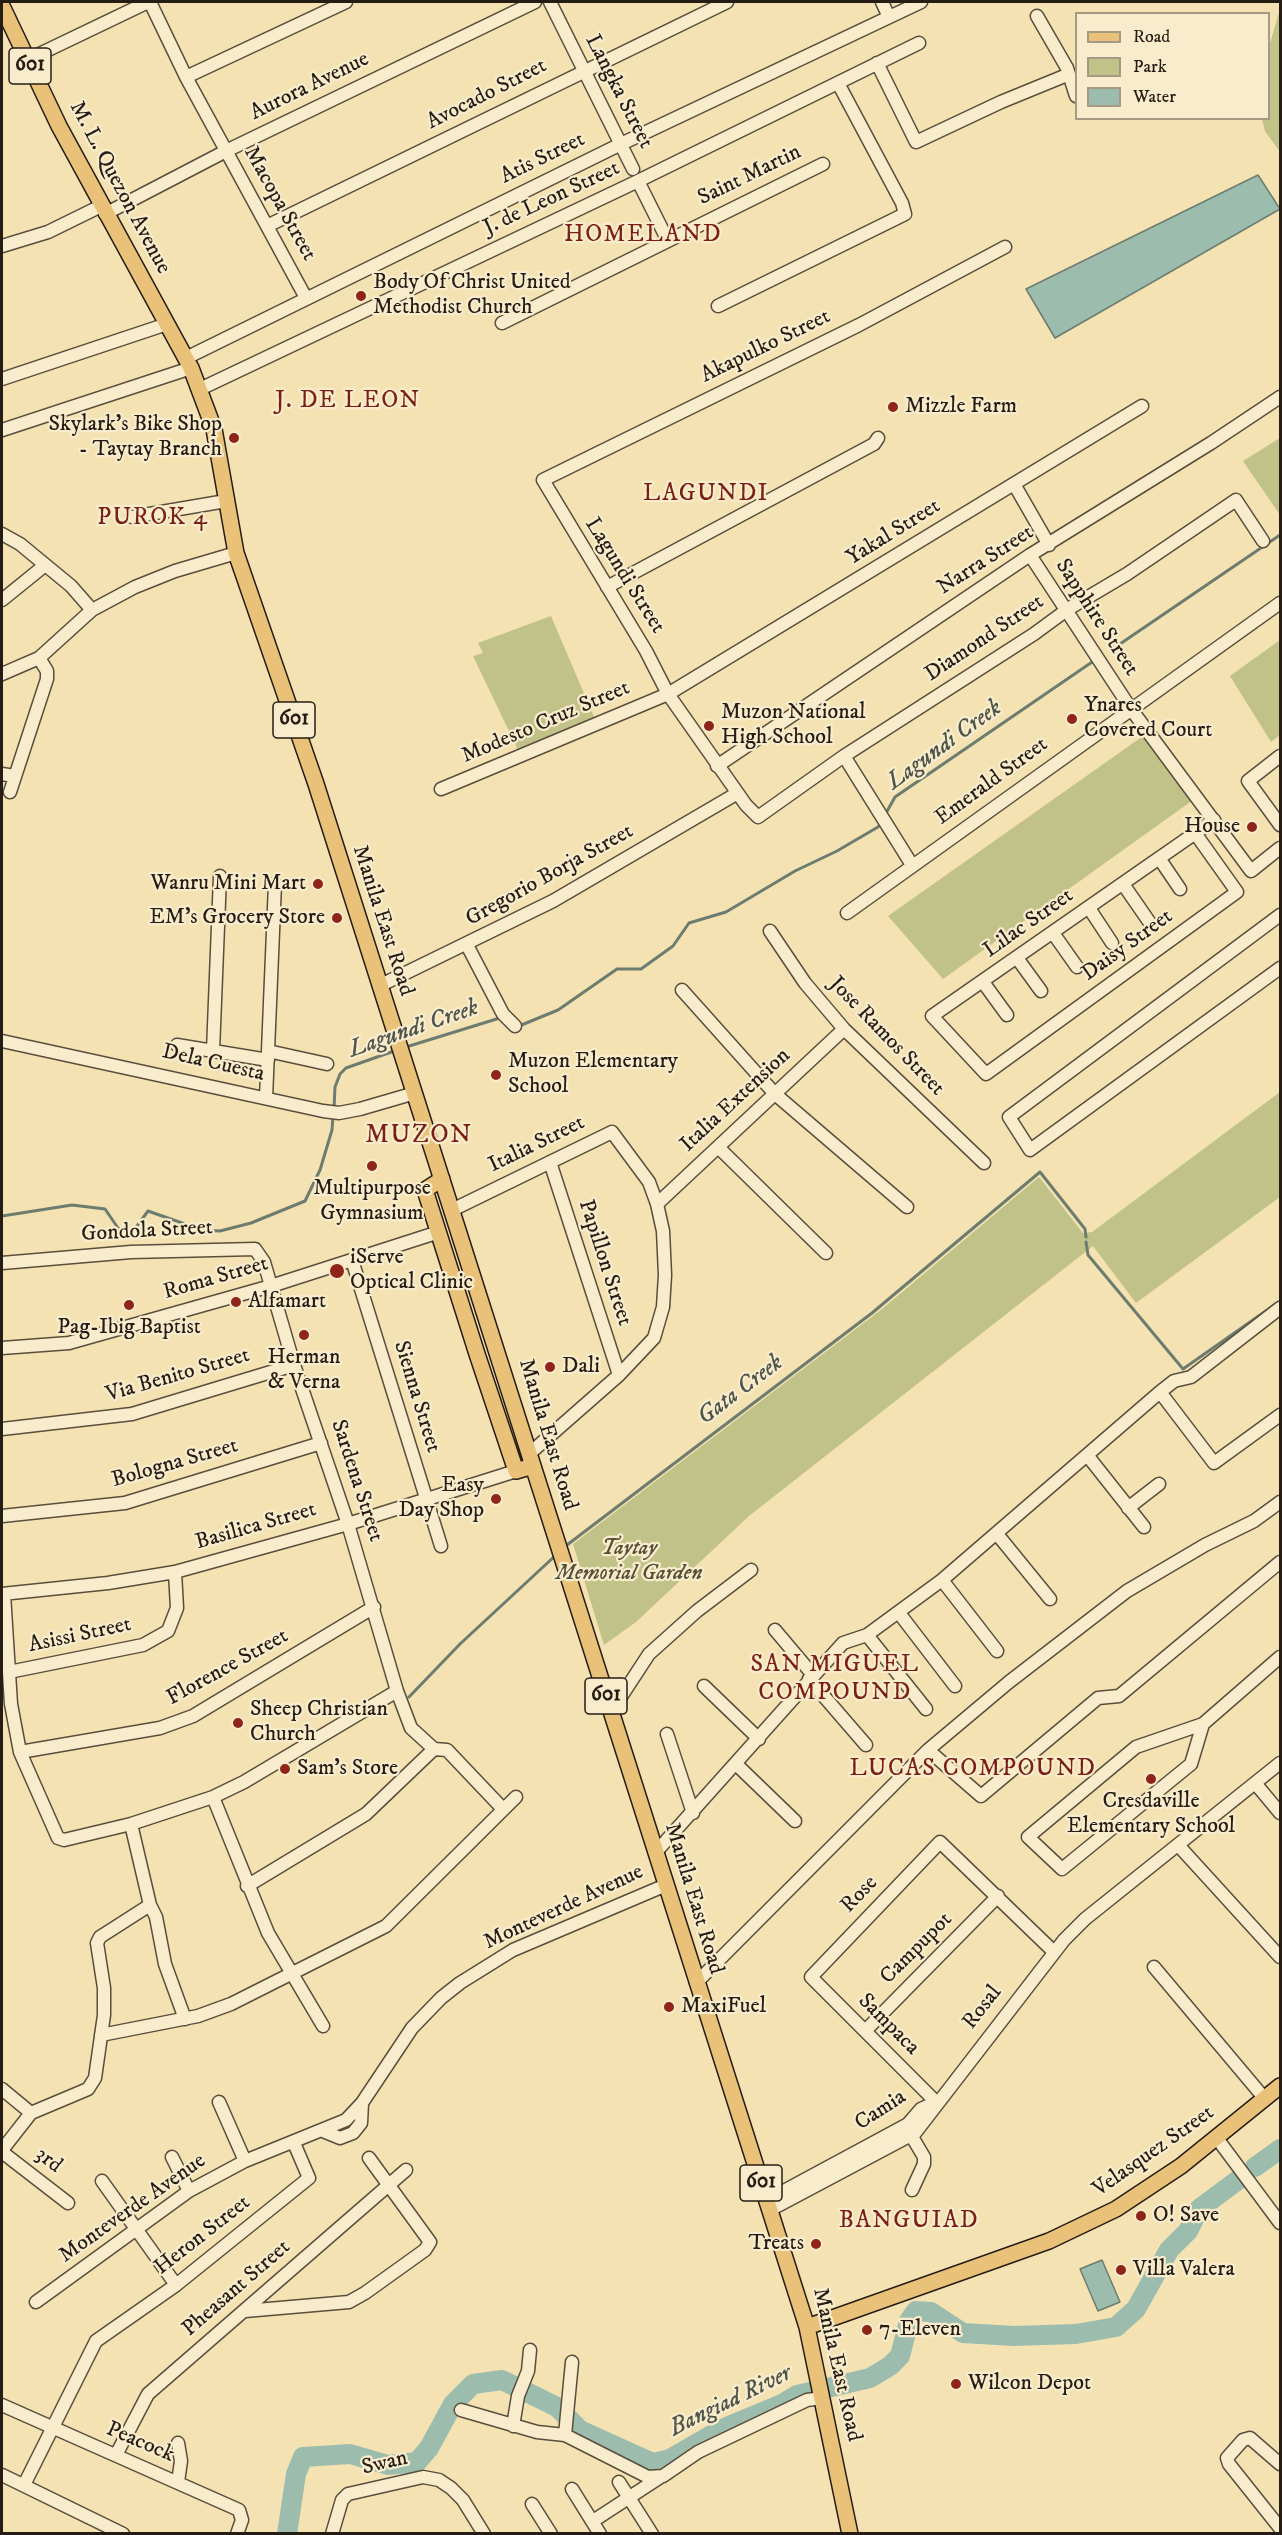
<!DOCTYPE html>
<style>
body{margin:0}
#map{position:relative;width:1282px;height:2535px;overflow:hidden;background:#f5e2b2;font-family:"IM FELL DW Pica",serif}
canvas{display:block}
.frame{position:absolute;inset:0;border:3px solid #251d14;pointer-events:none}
.legend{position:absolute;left:1075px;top:12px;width:195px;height:108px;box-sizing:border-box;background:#f8eccd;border:2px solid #a49983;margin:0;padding:8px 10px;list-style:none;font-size:18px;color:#251d14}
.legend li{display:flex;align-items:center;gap:12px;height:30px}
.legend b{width:30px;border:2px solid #a49983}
</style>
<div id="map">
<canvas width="1282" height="2535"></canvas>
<div class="frame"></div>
<ul class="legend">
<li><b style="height:8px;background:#eac179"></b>Road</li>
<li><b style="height:16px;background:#c1c288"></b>Park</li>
<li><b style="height:16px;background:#9cbdae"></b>Water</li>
</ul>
</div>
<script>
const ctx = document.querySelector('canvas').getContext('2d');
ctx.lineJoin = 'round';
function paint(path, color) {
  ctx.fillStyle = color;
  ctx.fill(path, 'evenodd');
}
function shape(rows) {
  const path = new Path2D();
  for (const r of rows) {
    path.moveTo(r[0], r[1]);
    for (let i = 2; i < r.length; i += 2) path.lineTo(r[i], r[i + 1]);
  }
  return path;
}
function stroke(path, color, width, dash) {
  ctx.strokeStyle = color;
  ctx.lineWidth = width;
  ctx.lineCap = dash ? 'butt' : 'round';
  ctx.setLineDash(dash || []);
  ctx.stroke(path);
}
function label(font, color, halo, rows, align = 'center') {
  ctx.font = font + ' "IM FELL DW Pica",serif';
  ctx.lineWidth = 4.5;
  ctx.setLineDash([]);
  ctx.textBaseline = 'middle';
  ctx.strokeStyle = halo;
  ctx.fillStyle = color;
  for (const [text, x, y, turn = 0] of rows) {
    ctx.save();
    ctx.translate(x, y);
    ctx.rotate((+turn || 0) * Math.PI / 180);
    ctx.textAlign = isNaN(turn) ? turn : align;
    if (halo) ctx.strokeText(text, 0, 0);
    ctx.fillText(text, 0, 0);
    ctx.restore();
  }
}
paint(shape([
 [1280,9,1280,152,1265,131,1262,119,1268,118,1269,47],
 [1280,438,1280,515,1243,461],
 [551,616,595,719,518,750,473,656,483,653,478,643],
 [1280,640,1280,735,1271,742,1230,676],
 [1153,729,1200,795,943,979,888,916],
 [1280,1092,1280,1197,1136,1303,1093,1246,749,1516,636,1622,604,1645,573,1544,882,1309,1039,1177,1083,1233,1092,1232]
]), '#c1c288');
const water = shape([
 [1258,175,1280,209,1055,338,1026,289,1258,175],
 [1102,2260,1120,2302,1098,2311,1080,2269,1102,2260]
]);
paint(water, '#9cbdae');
stroke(water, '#6c7d70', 1.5);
stroke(shape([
 [1117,646,1280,535],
 [885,815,895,797,1095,660],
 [519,1026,558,1010,617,969,641,969,673,946,689,923,726,912,795,871,837,851,878,827,882,821],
 [406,1047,503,1017],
 [334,1109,335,1087,340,1074,346,1068,397,1050],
 [2,1216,72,1205,105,1209,118,1228,129,1237,148,1211,202,1230,220,1231,251,1223,305,1201,320,1170,332,1130,333,1116],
 [1086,1242,1088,1255,1183,1369,1280,1301],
 [563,1548,872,1313,1040,1172,1085,1229,1086,1237],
 [409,1697,460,1644,556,1555]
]), '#6c7d70', 3);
stroke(shape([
 [1255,2167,1280,2149],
 [287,2534,296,2474,303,2457,350,2454,388,2465,417,2462,429,2448,453,2404,473,2384,502,2380,557,2407,580,2430,653,2463,670,2459,722,2429,782,2404,797,2395,870,2378,890,2366,900,2356,909,2321,916,2311,931,2312,963,2333,1014,2336,1076,2334,1116,2327,1136,2309,1169,2250,1188,2231,1199,2209,1242,2177]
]), '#9cbdae', 20);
const minor = shape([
 [150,2,186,77,306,298],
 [550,2,633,169],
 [882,2,889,17],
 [1037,16,1067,68,1076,96],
 [27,60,148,2],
 [877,63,916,142,1001,102,1067,75],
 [186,77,346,2],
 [638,181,667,239],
 [105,214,226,151,535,2],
 [267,226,727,2],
 [2,246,48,232,101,206],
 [1005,247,859,325,543,480,646,651,668,694,746,805,758,817,844,756,1034,634,1068,609,1127,574,1236,500,1263,541],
 [718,306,905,214,902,203,838,83],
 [502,323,823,164],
 [186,358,621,144,921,2],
 [2,379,167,324],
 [200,389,638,181,919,43],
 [2,430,191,368],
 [1014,484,1049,545],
 [132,517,226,501],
 [2,534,20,544,71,586,92,610],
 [1030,555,1131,709,1251,871,1280,848],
 [607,587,874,444,878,438],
 [2,600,44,566],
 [2,674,39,658,92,610,135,587,175,571,236,553],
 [844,756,912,865],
 [1280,756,1248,781,1280,825],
 [717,766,1030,555,1211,443,1280,397],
 [2,774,14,776],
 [441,789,668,694,1142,406],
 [10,792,47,679,47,671,39,658],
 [1195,833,1237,892,986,1074,932,1016,1214,820],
 [1159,858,1180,889],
 [1123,884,1150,923],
 [1089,908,1112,943],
 [847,913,1280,603],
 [1280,915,1009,1117,1030,1150,1280,968],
 [770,931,805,983,844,1029,984,1163],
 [1053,933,1077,967],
 [467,945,503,1014,515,1026],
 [1017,958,1041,991],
 [983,982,1007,1015],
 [379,986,553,901,736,794],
 [682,990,775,1094,907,1207],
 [2,1041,323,1111,339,1113,360,1109,415,1093],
 [177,1045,268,1060],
 [213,1051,220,876],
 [268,1051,327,1064],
 [266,1098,275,884],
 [718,1147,826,1253],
 [550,1162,619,1375],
 [657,1204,844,1029],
 [452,1210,612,1132,649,1182,657,1204,663,1231,665,1275,663,1307,654,1338,619,1375,529,1454],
 [352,1260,441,1546],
 [2,1263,131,1252,255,1249,264,1262,294,1365,348,1524,397,1691,411,1728,434,1749,447,1750,503,1809],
 [2,1348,69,1343,271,1286,439,1232],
 [1160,1392,1214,1463,1280,1415],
 [2,1429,132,1414,294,1365],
 [1087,1455,1144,1527],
 [1128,1508,1159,1484],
 [2,1516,125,1503,321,1443],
 [997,1534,1050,1599],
 [942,1580,997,1651],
 [2,1594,108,1583,175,1572,348,1524,516,1471],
 [4,1594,11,1704,20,1752,58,1838,64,1840,131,1824,213,1797,244,1782,397,1691],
 [899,1613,955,1686],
 [775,1630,813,1675],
 [867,1635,926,1709],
 [9,1672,143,1645,168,1631,177,1608,175,1572],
 [809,1679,866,1745],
 [704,1686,759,1739],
 [611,1712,649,1654,697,1611,751,1570],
 [1203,1724,1191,1764,1062,1869,1028,1837,1136,1747,1203,1724,1280,1657],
 [667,1734,693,1813],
 [928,1750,1009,1682,1127,1591,1205,1545,1254,1521,1280,1502],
 [20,1752,160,1728,193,1716,374,1607],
 [737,1765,795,1821],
 [1255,1783,1280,1813],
 [213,1797,268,1933,323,2026],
 [131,1824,150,1905,156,1917,165,1964,185,2019],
 [1178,1845,1280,1957],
 [656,1852,843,1643,867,1635,942,1580,1160,1392,1174,1381,1191,1377,1280,1308],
 [247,1886,366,1814,434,1749],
 [1154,1967,1265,2099],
 [696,1983,928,1750,981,1796,1098,1698,1119,1696,1280,1562],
 [865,2031,998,1896],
 [101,2035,198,2016,231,2004,386,1926,516,1797],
 [2,2089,31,2113],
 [219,2102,245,2161],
 [936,2102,811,1977,940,1842,1053,1951],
 [323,2131,340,2138,353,2133,361,2123,362,2103],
 [911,2135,924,2157,924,2164,912,2190],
 [1216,2137,1280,2223],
 [2,2150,31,2113,88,2089,95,2078,104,2015,104,1988,97,1943,100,1937,150,1905],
 [2,2152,68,2203],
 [172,2157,189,2191],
 [102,2181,176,2285],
 [767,2200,908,2124,921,2109,936,2102],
 [770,2210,915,2133,1064,1940,1085,1919,1280,1763],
 [36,2302,189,2191,245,2161,346,2120,362,2103,412,2028,441,1998,460,1983,513,1950,666,1885],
 [245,2311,349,2302,365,2293,425,2250,430,2242,369,2158],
 [2,2405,239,2510,242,2520,237,2534],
 [461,2410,537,2432,565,2435,648,2477,663,2476,698,2452,807,2400,822,2398],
 [513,2426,518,2396,528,2371,530,2350],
 [565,2435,572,2362],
 [178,2443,181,2461,178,2482],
 [116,2455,148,2394,406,2170],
 [1280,2464,1250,2438,1243,2440,1227,2458,1229,2464,1280,2528],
 [2,2475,123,2534],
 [619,2482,652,2534],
 [24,2485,96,2341,176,2285,309,2178,294,2143],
 [572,2489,600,2534],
 [532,2504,551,2534],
 [593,2521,662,2476],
 [332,2534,342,2500,348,2494,423,2477,439,2480,451,2488,463,2500,484,2534]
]);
const major = shape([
 [2,6,59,126,191,368,214,429,236,553,316,784,807,2327,850,2534],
 [442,1179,425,1190,477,1354,516,1471,533,1466],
 [807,2327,1049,2241,1116,2209,1181,2166,1280,2086]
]);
stroke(minor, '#594e3c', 15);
stroke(major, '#251d14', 18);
stroke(minor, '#f8eccd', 12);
stroke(major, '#eac179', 15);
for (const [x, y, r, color] of [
 [361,296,6,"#8f2418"],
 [893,407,6,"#8f2418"],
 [234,438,6,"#8f2418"],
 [1072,719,6,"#8f2418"],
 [709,726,6,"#8f2418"],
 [1252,827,6,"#8f2418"],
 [318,884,6,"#8f2418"],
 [337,918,6,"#8f2418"],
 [496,1075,6,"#8f2418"],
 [372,1166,6,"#8f2418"],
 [337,1271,8,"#8f2418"],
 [236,1302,6,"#8f2418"],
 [129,1305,6,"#8f2418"],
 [304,1335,6,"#8f2418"],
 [550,1367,6,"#8f2418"],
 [496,1499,6,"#8f2418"],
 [238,1723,6,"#8f2418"],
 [285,1769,6,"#8f2418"],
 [1151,1779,6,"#8f2418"],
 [669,2007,6,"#8f2418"],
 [1141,2216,6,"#8f2418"],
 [816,2244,6,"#8f2418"],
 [1121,2270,6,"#8f2418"],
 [867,2330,6,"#8f2418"],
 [956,2384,6,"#8f2418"]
]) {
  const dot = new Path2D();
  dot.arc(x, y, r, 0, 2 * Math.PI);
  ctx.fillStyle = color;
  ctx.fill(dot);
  stroke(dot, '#f8eccd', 2);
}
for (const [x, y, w] of [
 [30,66,42],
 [294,720,42],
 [606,1696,42],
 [761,2183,42]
]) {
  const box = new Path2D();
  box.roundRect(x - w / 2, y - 18, w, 36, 4.5);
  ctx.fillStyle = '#f8eccd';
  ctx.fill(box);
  stroke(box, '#251d14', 1.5);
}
label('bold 21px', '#251d14', null, [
 ["601",30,66],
 ["601",294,720],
 ["601",606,1696],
 ["601",761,2183]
]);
label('22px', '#251d14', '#f8eccd', [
 ["Aurora Avenue",310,87,-26],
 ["Langka Street",618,92,63],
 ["Avocado Street",487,95,-27],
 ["Atis Street",543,159,-26],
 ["Saint Martin",750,176,-26],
 ["M. L. Quezon Avenue",119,188,62],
 ["J. de Leon Street",552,199,-25],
 ["Macopa Street",279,204,61],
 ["Akapulko Street",766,347,-26],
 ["Yakal Street",894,533,-32],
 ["Narra Street",986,561,-33],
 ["Lagundi Street",624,576,58],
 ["Sapphire Street",1096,618,57],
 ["Diamond Street",985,639,-34],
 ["Modesto Cruz Street",546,723,-23],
 ["Emerald Street",992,782,-36],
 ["Gregorio Borja Street",550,876,-29],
 ["Manila East Road",382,921,72],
 ["Lilac Street",1029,924,-35],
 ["Daisy Street",1128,946,-36],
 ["Jose Ramos Street",886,1037,46],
 ["Dela Cuesta",213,1064,13],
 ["Italia Extension",736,1101,-43],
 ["Italia Street",537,1145,-26],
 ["Gondola Street",147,1232,-3],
 ["Papillon Street",604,1263,72],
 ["Roma Street",216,1279,-16],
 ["Via Benito Street",178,1376,-16],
 ["Sienna Street",416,1397,73],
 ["Manila East Road",547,1435,73],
 ["Bologna Street",175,1464,-16],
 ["Sardena Street",356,1481,72],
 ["Basilica Street",256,1527,-16],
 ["Asissi Street",80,1636,-12],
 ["Florence Street",228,1668,-29],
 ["Rose",860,1895,-46],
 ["Manila East Road",693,1899,73],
 ["Monteverde Avenue",564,1908,-25],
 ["Campupot",917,1949,-45],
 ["Rosal",983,2008,-52],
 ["Sampaca",888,2025,45],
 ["Camia",881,2111,-33],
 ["Velasquez Street",1154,2152,-35],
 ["3rd",48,2161,38],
 ["Monteverde Avenue",133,2209,-35],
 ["Heron Street",203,2236,-38],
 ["Pheasant Street",237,2289,-41],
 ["Manila East Road",836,2365,77],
 ["Peacock",140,2443,23],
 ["Swan",385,2464,-13]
]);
label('22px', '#251d14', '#f8eccd', [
 ["Body Of Christ United",373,283],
 ["Methodist Church",373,308],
 ["Mizzle Farm",905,407],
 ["Skylark's Bike Shop",222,425,"right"],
 ["- Taytay Branch",222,450,"right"],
 ["Ynares",1084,706],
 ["Covered Court",1084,731],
 ["Muzon National",721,713],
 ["High School",721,738],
 ["House",1240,827,"right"],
 ["Wanru Mini Mart",306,884,"right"],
 ["EM's Grocery Store",325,918,"right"],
 ["Muzon Elementary",508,1062],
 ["School",508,1087],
 ["Multipurpose",372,1189,"center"],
 ["Gymnasium",372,1214,"center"],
 ["iServe",350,1258],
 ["Optical Clinic",350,1283],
 ["Alfamart",248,1302],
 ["Pag-Ibig Baptist",129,1328,"center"],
 ["Herman",304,1358,"center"],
 ["& Verna",304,1383,"center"],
 ["Dali",562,1367],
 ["Easy",484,1486,"right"],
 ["Day Shop",484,1511,"right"],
 ["Sheep Christian",250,1710],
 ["Church",250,1735],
 ["Sam's Store",297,1769],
 ["Cresdaville",1151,1802,"center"],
 ["Elementary School",1151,1827,"center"],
 ["MaxiFuel",681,2007],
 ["O! Save",1153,2216],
 ["Treats",804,2244,"right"],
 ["Villa Valera",1133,2270],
 ["7-Eleven",879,2330],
 ["Wilcon Depot",968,2384]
], 'left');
label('italic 22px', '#544f37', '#f8eccd', [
 ["Taytay",629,1549],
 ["Memorial Garden",629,1574]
]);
ctx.letterSpacing = '1.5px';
label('24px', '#7a1f14', '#f8eccd', [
 ["HOMELAND",643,236],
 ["J. DE LEON",348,402],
 ["LAGUNDI",706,495],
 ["PUROK 4",153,519],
 ["SAN MIGUEL",835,1666],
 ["COMPOUND",835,1694],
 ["LUCAS COMPOUND",973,1770],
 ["BANGUIAD",909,2222]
]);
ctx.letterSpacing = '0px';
label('italic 24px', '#4f554a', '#f8eccd', [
 ["Lagundi Creek",945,746,-36],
 ["Lagundi Creek",414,1030,-19],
 ["Gata Creek",741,1391,-37],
 ["Bangiad River",731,2402,-26]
]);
ctx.letterSpacing = '1.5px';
label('26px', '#7a1f14', '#f8eccd', [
 ["MUZON",419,1137]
]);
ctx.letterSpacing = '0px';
</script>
